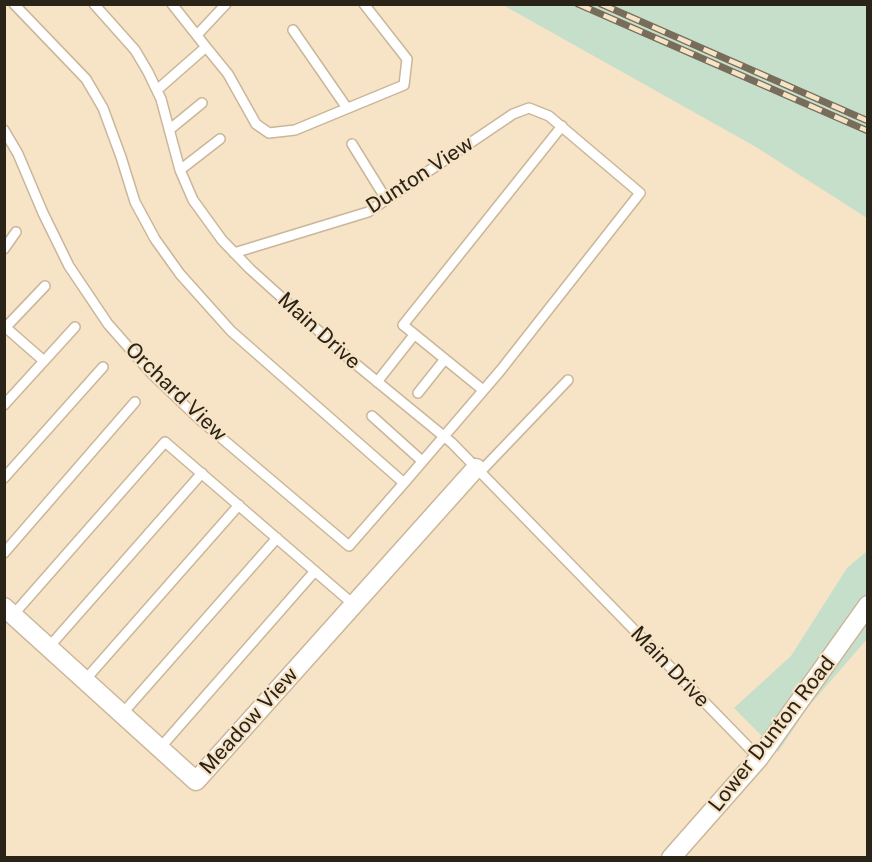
<!DOCTYPE html>
<style>
body{margin:0}
#map{position:relative;width:872px;height:862px;overflow:hidden;background:#f7e3c5;font-family:"Public Sans",sans-serif}
canvas{display:block}
.frame{position:absolute;inset:0;border:6px solid #2a2318;pointer-events:none}
</style>
<div id="map">
<canvas width="872" height="862"></canvas>
<div class="frame"></div>
</div>
<script>
const ctx = document.querySelector('canvas').getContext('2d');
ctx.lineJoin = 'round';
function paint(path, color) {
  ctx.fillStyle = color;
  ctx.fill(path, 'evenodd');
}
function shape(rows) {
  const path = new Path2D();
  for (const r of rows) {
    path.moveTo(r[0], r[1]);
    for (let i = 2; i < r.length; i += 2) path.lineTo(r[i], r[i + 1]);
  }
  return path;
}
function stroke(path, color, width, dash) {
  ctx.strokeStyle = color;
  ctx.lineWidth = width;
  ctx.lineCap = dash ? 'butt' : 'round';
  ctx.setLineDash(dash || []);
  ctx.stroke(path);
}
function label(font, color, halo, rows, align = 'center') {
  ctx.font = font + ' "Public Sans",sans-serif';
  ctx.lineWidth = 4.5;
  ctx.setLineDash([]);
  ctx.textBaseline = 'middle';
  ctx.strokeStyle = halo;
  ctx.fillStyle = color;
  for (const [text, x, y, turn = 0] of rows) {
    ctx.save();
    ctx.translate(x, y);
    ctx.rotate((+turn || 0) * Math.PI / 180);
    ctx.textAlign = isNaN(turn) ? turn : align;
    if (halo) ctx.strokeText(text, 0, 0);
    ctx.fillText(text, 0, 0);
    ctx.restore();
  }
}
paint(shape([
 [503,5,867,5,867,218,756,147],
 [867,551,867,639,808,707,778,752,734,708,791,656,847,568]
]), '#c5dfca');
const lane = shape([
 [14,4,86,79,103,108,121,157,135,202,155,239,180,274,231,331,404,483,500,371,640,193,549,116,529,108,513,114,368,212,234,253],
 [94,4,135,50,148,72,161,99,180,170,193,200,222,240,250,269,352,361,452,443,759,758],
 [172,4,206,47],
 [293,30,347,108],
 [197,35,226,4],
 [157,90,206,47,228,74,256,124,269,133,295,130,404,85,407,59,364,4],
 [4,130,18,154,43,213,69,266,108,324,152,374,199,419,349,546,404,483],
 [169,130,202,103],
 [352,144,386,199],
 [180,170,220,139],
 [4,249,16,232],
 [4,326,44,361],
 [6,327,45,286],
 [377,382,414,335],
 [483,390,403,325,562,126],
 [418,393,445,359],
 [4,405,75,327],
 [372,416,422,461],
 [481,471,568,380],
 [4,478,103,367],
 [4,553,135,402],
 [13,615,165,442,353,604],
 [49,647,202,473],
 [85,680,239,505],
 [122,714,277,538],
 [160,748,315,571]
]);
const street = shape([
 [4,607,196,781,476,468],
 [671,858,759,758,868,605]
]);
stroke(lane, '#cab69a', 12);
stroke(street, '#cab69a', 21);
stroke(lane, '#fff', 9);
stroke(street, '#fff', 18);
const rail = shape([
 [578,4,868,131],
 [601,4,868,121]
]);
stroke(rail, '#786c5a', 7);
stroke(rail, '#f7e3c5', 4.5, [14]);
label('21px', '#2a2318', '#f7e3c5', [
 ["Dunton View",420,175,-33],
 ["Main Drive",319,331,42],
 ["Orchard View",176,392,44],
 ["Main Drive",670,667,46],
 ["Meadow View",249,721,-48],
 ["Lower Dunton Road",772,734,-52]
]);
</script>
